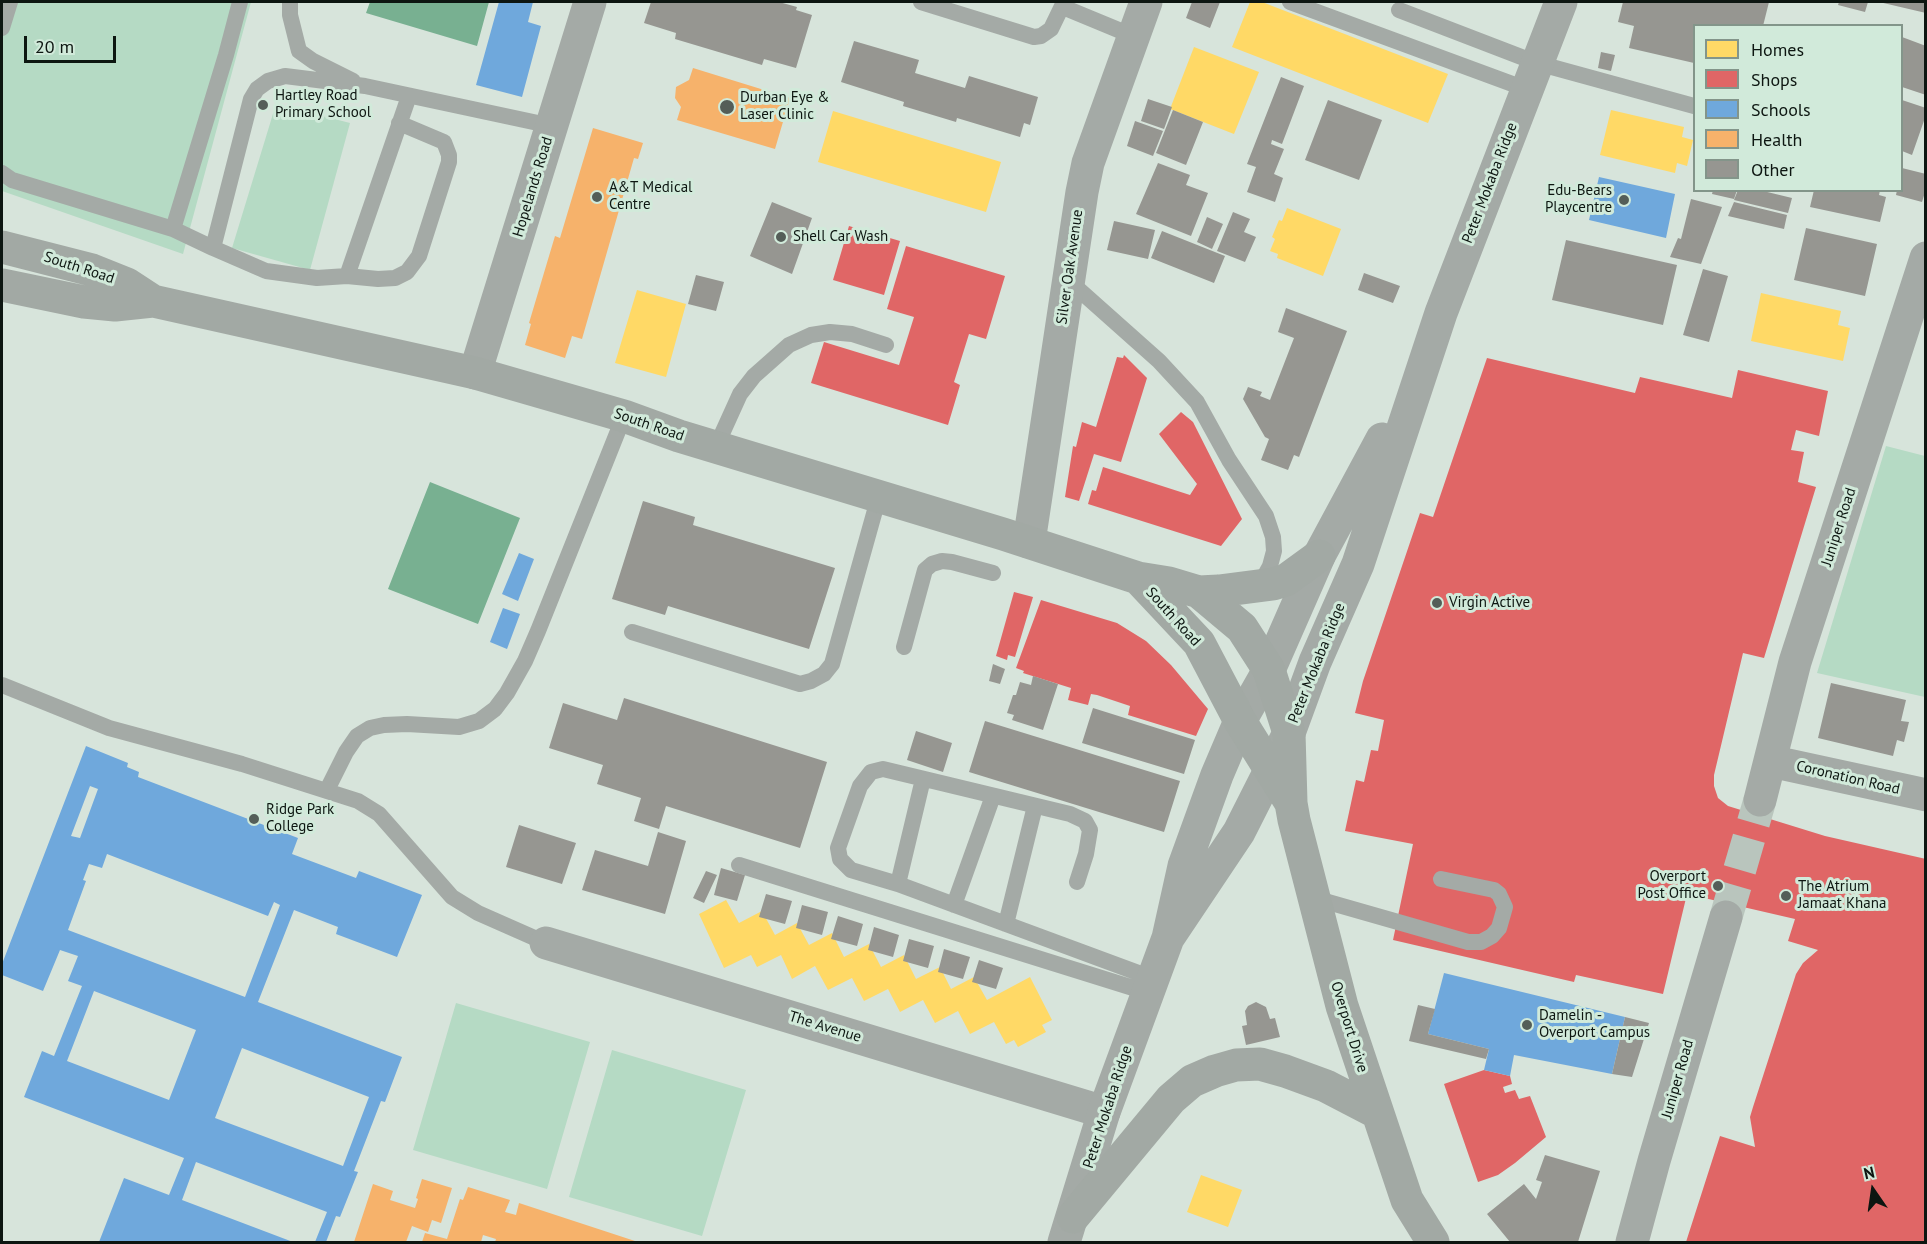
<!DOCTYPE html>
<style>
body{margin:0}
#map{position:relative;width:1927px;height:1244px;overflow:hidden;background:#d7e4db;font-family:"PT Sans",sans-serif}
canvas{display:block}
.frame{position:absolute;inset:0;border:3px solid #0d1611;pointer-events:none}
.legend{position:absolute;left:1693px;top:24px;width:210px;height:168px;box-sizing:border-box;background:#d1eada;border:2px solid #83958a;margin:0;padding:8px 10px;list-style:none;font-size:18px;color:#0d1611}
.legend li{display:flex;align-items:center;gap:12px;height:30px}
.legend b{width:30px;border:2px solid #83958a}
.north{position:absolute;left:1843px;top:1160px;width:60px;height:60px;-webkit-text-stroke:4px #d1eada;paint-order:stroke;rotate:347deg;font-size:16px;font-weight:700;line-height:24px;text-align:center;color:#0d1611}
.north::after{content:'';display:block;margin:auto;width:21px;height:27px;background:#0d1611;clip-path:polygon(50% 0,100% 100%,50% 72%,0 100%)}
.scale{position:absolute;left:24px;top:36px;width:92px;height:27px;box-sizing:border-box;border:3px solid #0d1611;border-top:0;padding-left:8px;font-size:18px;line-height:21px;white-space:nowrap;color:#0d1611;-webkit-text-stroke:4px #d1eada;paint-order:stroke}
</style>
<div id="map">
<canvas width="1927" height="1244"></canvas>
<div class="frame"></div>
<ul class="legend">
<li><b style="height:16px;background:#ffd966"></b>Homes</li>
<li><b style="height:16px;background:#e06666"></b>Shops</li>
<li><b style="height:16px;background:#6fa8dc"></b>Schools</li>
<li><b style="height:16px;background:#f6b26b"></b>Health</li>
<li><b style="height:16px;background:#969691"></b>Other</li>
</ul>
<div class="north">N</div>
<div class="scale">20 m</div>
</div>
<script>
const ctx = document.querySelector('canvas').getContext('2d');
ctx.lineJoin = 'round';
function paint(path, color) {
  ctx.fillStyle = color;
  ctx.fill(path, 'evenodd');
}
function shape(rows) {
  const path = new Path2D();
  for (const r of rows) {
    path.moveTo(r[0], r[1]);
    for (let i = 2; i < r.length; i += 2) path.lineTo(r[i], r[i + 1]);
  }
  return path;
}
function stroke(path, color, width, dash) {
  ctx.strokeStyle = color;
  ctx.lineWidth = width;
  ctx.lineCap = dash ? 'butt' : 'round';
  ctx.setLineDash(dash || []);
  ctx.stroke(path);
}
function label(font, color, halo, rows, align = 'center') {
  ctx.font = font + ' "PT Sans",sans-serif';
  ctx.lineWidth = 6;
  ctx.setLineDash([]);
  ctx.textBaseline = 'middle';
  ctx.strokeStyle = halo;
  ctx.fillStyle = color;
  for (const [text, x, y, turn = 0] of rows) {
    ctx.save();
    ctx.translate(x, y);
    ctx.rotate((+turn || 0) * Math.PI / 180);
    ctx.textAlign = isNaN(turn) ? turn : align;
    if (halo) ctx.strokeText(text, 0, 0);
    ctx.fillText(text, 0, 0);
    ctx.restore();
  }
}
paint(shape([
 [2,2,251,2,183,254,2,191],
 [276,104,350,123,310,270,232,248],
 [1886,446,1925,456,1925,697,1817,673],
 [456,1003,590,1042,547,1189,413,1150],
 [612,1050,746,1090,702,1236,569,1197]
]), '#b5dac4');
paint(shape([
 [370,2,489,2,477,46,366,13],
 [430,482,520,518,478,624,388,589]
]), '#78b091');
paint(shape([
 [1250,2,1262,2,1448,74,1428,123,1232,47],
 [1194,47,1259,72,1234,134,1170,109],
 [1611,110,1684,127,1682,137,1693,140,1687,166,1677,163,1675,173,1600,155],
 [833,111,1001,162,986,212,818,162],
 [1287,208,1341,229,1323,276,1277,258,1278,254,1270,251,1275,239,1272,237,1279,220,1282,221],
 [637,290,686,304,666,377,615,363],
 [1761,293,1841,311,1838,325,1850,328,1843,361,1751,341],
 [726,900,739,923,762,911,775,935,797,923,809,945,832,933,844,957,869,944,881,967,904,955,916,979,940,967,951,989,974,977,987,1000,1030,977,1052,1020,1042,1025,1046,1032,1018,1047,1014,1040,1006,1044,994,1022,970,1034,958,1011,935,1023,923,1000,900,1012,888,989,864,1001,852,978,828,990,815,966,792,979,781,955,757,967,751,955,724,968,699,914],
 [1201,1175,1242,1190,1228,1227,1187,1212]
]), '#ffd966');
paint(shape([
 [849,226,900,241,884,295,833,280],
 [906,246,1005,276,986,339,969,334,954,382,960,385,948,425,811,383,824,342,899,365,914,317,887,309],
 [1124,355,1147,378,1121,462,1094,454,1079,501,1065,497,1073,446,1076,447,1082,422,1096,427,1117,357,1123,358],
 [1487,358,1635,393,1640,377,1732,398,1738,370,1828,391,1819,436,1796,430,1791,450,1804,452,1798,482,1816,487,1764,658,1743,653,1714,775,1714,786,1718,798,1728,806,1825,836,1926,859,1926,1242,1686,1242,1720,1136,1755,1147,1750,1117,1753,1107,1796,974,1803,963,1818,950,1788,941,1795,919,1687,894,1663,994,1576,975,1574,982,1393,940,1413,844,1345,831,1356,780,1364,782,1371,750,1378,751,1384,720,1355,713,1363,681,1420,513,1433,517],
 [1181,412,1193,422,1242,519,1221,546,1088,504,1092,490,1096,491,1103,467,1190,495,1197,484,1159,434],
 [1014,592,1033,597,1015,657,1008,655,1007,660,996,656],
 [1041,600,1117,623,1146,641,1171,665,1208,709,1196,736,1128,715,1130,706,1097,695,1091,694,1088,705,1068,700,1071,688,1023,673,1024,671,1016,668],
 [1484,1070,1510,1076,1512,1084,1503,1087,1505,1093,1515,1090,1519,1099,1530,1096,1546,1137,1515,1163,1498,1175,1478,1182,1444,1084]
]), '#e06666');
paint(shape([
 [499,2,533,2,528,22,541,26,522,97,476,85],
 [1599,177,1675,194,1666,238,1589,220],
 [519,553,534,559,518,601,502,594],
 [503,608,520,614,507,649,490,642],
 [86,746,128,763,127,767,139,772,138,777,298,838,292,854,356,878,359,871,422,895,397,957,336,934,338,927,294,910,258,1002,402,1057,385,1102,381,1101,354,1171,358,1172,340,1217,336,1216,326,1242,315,1242,327,1212,196,1162,182,1200,293,1242,99,1242,124,1178,169,1195,184,1158,24,1097,42,1051,54,1056,82,986,68,981,78,956,60,950,43,991,2,975,2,964],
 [90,786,98,789,80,838,71,836],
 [107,854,268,916,274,902,280,905,245,997,68,930,86,881,83,880,89,864,102,868],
 [94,991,196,1030,169,1100,67,1061],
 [242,1048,369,1097,343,1166,215,1118],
 [1444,973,1625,1017,1612,1074,1514,1055,1510,1076,1484,1070,1489,1049,1428,1034]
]), '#6fa8dc');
paint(shape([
 [693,68,790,98,775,149,677,120,681,107,675,98,676,87,689,80],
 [593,128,643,143,638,159,634,158,582,339,572,336,565,358,525,345,531,324,529,323,555,236,560,238],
 [422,1179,452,1188,441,1223,432,1220,428,1232,412,1226,406,1242,354,1242,373,1184,393,1191,390,1200,415,1208,418,1199,416,1198],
 [468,1187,510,1200,505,1212,516,1215,519,1203,638,1242,495,1242,496,1239,483,1235,481,1242,422,1242,425,1233,447,1239,460,1199,463,1200]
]), '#f6b26b');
paint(shape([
 [651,2,779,2,797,7,796,10,812,15,796,68,764,59,762,65,675,39,676,33,644,23],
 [1192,2,1220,2,1210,28,1186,18],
 [1623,2,1769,2,1763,26,1694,26,1694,63,1629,48,1634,26,1618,22],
 [1839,2,1868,2,1865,12,1838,5],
 [1879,2,1926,2,1926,13],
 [1902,37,1926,46,1926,95,1902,87],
 [854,41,919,60,915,73,965,88,969,76,1038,97,1030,125,1024,123,1020,137,957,118,956,122,903,106,904,102,841,82],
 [1601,52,1615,55,1611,71,1598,68],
 [1281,77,1304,86,1282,144,1272,140,1271,144,1284,149,1274,174,1283,178,1275,202,1247,192,1256,167,1247,164],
 [1148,99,1172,107,1164,129,1141,121],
 [1328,100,1382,120,1359,180,1305,160],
 [1902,100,1926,108,1926,115,1912,155,1902,151],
 [1173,110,1203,122,1186,165,1156,153],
 [1135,121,1163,131,1153,156,1127,146],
 [1158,163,1190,175,1186,185,1208,193,1191,236,1136,214],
 [1902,168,1926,174,1926,189,1922,202,1896,195,1897,190,1902,190],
 [1713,190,1737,190,1734,199,1712,194],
 [1738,190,1759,190,1792,198,1788,213,1734,200],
 [1814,190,1880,190,1879,195,1886,197,1880,222,1810,207],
 [1691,199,1722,207,1701,264,1670,257,1678,238,1681,239],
 [772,202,812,218,792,274,750,256],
 [1734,202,1787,215,1784,229,1728,216],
 [1233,212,1250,219,1244,232,1256,237,1245,262,1217,251],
 [1207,217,1223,224,1212,249,1197,242],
 [1114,221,1155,230,1148,259,1107,250],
 [1806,228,1877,244,1865,296,1794,280],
 [1162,231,1225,256,1214,283,1151,258],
 [1566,240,1677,265,1663,325,1552,300],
 [1703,269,1728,276,1709,342,1683,335],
 [1364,273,1400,286,1393,303,1358,290],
 [696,275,724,282,716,311,688,304],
 [1286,308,1347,331,1299,457,1294,455,1288,470,1261,460,1269,439,1265,437,1243,399,1248,387,1262,392,1260,396,1270,400,1294,338,1278,332],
 [643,501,695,517,693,525,835,568,809,649,668,606,665,615,612,599],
 [993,664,1005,669,1000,684,989,681],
 [1033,676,1058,684,1043,730,1012,720,1014,715,1007,713,1013,695,1016,695,1020,682,1031,685],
 [1831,683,1906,700,1901,721,1909,722,1904,742,1897,740,1893,756,1818,738],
 [624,698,827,762,800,848,666,806,659,829,634,821,641,798,597,784,603,765,549,748,563,703,617,720],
 [1093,708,1195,740,1184,774,1082,743],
 [985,721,1180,781,1164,832,969,772],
 [916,731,952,743,943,772,907,760],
 [519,825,576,843,562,884,506,867],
 [658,832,686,841,665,914,582,890,595,850,648,866],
 [721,868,745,875,737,901,714,895],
 [706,871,717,875,704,903,693,898],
 [766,894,792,901,785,924,759,917],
 [802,905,828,912,822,935,796,928],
 [838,916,863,924,857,946,831,939],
 [874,927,899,935,893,957,868,950],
 [909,939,934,946,928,968,903,961],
 [944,949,970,957,963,979,938,972],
 [979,960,1003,968,996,989,972,982],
 [1256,1002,1266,1007,1270,1019,1275,1018,1280,1037,1246,1045,1242,1026,1247,1025,1245,1011,1248,1006],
 [1418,1005,1435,1009,1428,1034,1489,1049,1486,1059,1409,1041],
 [1625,1017,1649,1023,1632,1077,1612,1074],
 [1545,1155,1600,1171,1578,1242,1510,1242,1487,1214,1524,1184,1536,1199,1542,1182,1536,1180]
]), '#969691');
stroke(shape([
 [1726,917,1760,800]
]), '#b9c5bd', 33, [33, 16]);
stroke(shape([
 [290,2,290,15,299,51,313,61,353,81],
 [921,2,1034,37,1041,36,1051,29,1064,2],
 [1290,2,1526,89],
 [1063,7,1133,36],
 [1399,10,1537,63,1694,106],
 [2,28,10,2],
 [399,123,444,142,449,155,449,162,419,256,407,272,395,278,378,279,347,276,317,278,266,271,213,248,251,99,257,89,268,81,285,76,365,86,552,126],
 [2,173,12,180,173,229,213,248],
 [173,229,226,55,240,2],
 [347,276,409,96],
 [1068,280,1159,361,1197,402,1229,460,1266,516,1273,537,1274,551,1270,566,1259,586],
 [716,447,740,394,754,376,789,345,811,335,830,332,852,334,886,345],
 [632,632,800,684,811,681,824,674,832,664,879,496],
 [904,647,925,570,932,564,942,561,952,562,993,573],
 [2,685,109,728,242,764,358,801,379,814,452,897,478,913,546,943],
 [327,790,346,752,357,736,370,728,384,725,407,724,459,727,479,721,495,709,507,693,525,661,538,631,624,416],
 [739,865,1146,992],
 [1077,882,1086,854,1090,830,1085,821,1070,814,883,769,871,772,860,786,838,848,840,859,851,870,898,884,1152,978],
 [898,884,923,779],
 [1314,898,1468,942,1481,942,1492,936,1499,928,1505,907,1499,894,1494,890,1441,879],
 [954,905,993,796],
 [1006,924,1035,806]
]), '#a4aaa6', 16);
stroke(shape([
 [475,373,590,2],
 [1029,542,1082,192,1088,163,1146,2],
 [1770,761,1926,795],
 [1760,800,1795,662,1926,258],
 [546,943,1104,1112],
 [1632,1242,1654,1161,1726,917]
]), '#a4aaa6', 33);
stroke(shape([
 [1168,938,1239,832,1289,733,1315,662,1358,564,1441,313,1561,2],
 [1064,1242,1104,1112,1168,938,1184,866,1217,775,1240,721,1269,670,1319,556,1382,439]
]), '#a4aaa6', 33);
stroke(shape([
 [2,247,92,270,127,284,153,301],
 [2,285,84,302,115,305,153,301,475,373,624,416,679,436,1003,534,1138,578,1169,583,1199,592,1242,628,1269,670,1289,733,1291,803,1294,820,1342,1006,1407,1200,1433,1242],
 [1138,578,1199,643,1240,721,1291,803],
 [1199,592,1219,591,1273,584,1286,580,1319,556],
 [1073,1217,1171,1099,1192,1081,1215,1071,1236,1065,1260,1064,1285,1071,1326,1086,1376,1112]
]), '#a2a9a4', 33);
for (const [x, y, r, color] of [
 [263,105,6,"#545e58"],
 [727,107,8,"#545e58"],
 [597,197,6,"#545e58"],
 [1624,200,6,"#545e58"],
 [781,237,6,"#545e58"],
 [1437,603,6,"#545e58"],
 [254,819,6,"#545e58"],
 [1718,886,6,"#545e58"],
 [1786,896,6,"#545e58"],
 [1527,1025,6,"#545e58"]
]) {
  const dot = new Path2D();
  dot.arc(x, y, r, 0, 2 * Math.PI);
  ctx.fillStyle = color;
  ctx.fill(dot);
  stroke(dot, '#d1eada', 2);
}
label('15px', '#0d1611', '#d1eada', [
 ["Hartley Road",275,96],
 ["Primary School",275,113],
 ["Durban Eye &",740,98],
 ["Laser Clinic",740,115],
 ["A&T Medical",609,188],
 ["Centre",609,205],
 ["Edu-Bears",1612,191,"right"],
 ["Playcentre",1612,208,"right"],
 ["Shell Car Wash",793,237],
 ["Virgin Active",1449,603],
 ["Ridge Park",266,810],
 ["College",266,827],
 ["Overport",1706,877,"right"],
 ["Post Office",1706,894,"right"],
 ["The Atrium",1798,887],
 ["Jamaat Khana",1798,904],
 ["Damelin -",1539,1016],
 ["Overport Campus",1539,1033]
], 'left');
label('15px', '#0d1611', '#d1eada', [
 ["Peter Mokaba Ridge",1490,183,-69],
 ["Hopelands Road",533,187,-73],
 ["Silver Oak Avenue",1070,267,-82],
 ["South Road",79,268,18],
 ["South Road",649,425,19],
 ["Juniper Road",1839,527,-72],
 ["South Road",1173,617,48],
 ["Peter Mokaba Ridge",1317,663,-68],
 ["Coronation Road",1848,778,13],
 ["The Avenue",825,1027,17],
 ["Overport Drive",1349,1027,73],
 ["Juniper Road",1678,1079,-74],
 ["Peter Mokaba Ridge",1108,1107,-72]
]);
</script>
